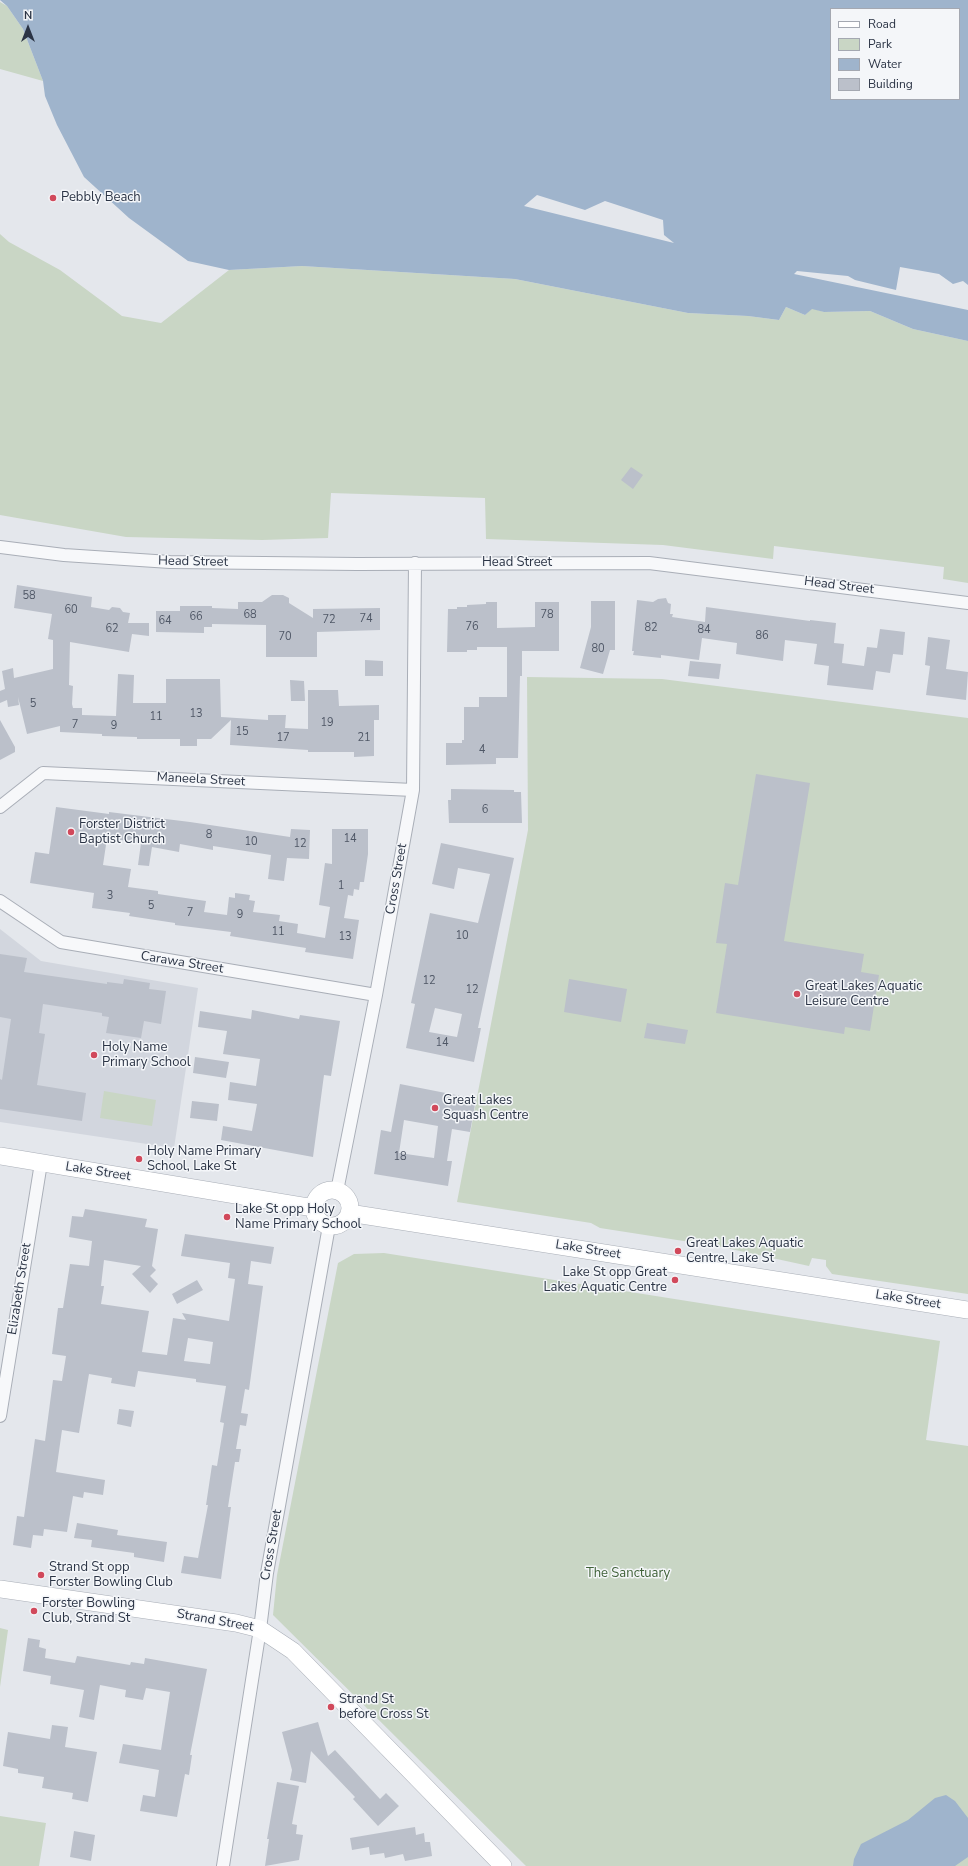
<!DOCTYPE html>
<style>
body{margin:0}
#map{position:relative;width:968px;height:1866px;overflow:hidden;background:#e4e7ec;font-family:"Nunito Sans",sans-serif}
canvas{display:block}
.legend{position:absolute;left:830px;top:8px;width:130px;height:92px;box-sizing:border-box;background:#f4f6f9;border:1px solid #a4a8b1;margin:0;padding:5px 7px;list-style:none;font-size:12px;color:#2b3445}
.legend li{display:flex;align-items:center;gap:8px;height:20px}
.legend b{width:20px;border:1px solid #a4a8b1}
.north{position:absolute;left:8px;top:8px;width:40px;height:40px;-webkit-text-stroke:3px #f4f6f9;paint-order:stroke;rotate:0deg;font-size:11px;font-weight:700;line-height:16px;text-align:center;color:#2b3445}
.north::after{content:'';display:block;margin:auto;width:14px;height:18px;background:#2b3445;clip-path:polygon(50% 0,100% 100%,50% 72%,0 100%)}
</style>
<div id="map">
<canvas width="968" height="1866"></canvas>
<ul class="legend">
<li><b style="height:5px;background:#fff"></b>Road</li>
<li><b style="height:11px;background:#c9d6c5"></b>Park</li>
<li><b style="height:11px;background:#9fb4cc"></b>Water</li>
<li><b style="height:11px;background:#bbc0ca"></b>Building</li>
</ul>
<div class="north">N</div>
</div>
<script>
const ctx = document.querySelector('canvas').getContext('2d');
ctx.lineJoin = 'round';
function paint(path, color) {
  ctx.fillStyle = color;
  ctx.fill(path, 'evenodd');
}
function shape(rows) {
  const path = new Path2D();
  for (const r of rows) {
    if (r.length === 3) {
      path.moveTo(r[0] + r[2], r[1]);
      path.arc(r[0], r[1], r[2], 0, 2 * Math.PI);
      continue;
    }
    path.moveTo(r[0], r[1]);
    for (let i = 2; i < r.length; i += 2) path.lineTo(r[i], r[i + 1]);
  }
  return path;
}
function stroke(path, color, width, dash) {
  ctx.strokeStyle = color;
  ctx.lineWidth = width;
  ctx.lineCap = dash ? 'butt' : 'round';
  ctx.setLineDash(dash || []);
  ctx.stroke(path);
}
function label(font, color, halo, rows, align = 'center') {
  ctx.font = font + ' "Nunito Sans",sans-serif';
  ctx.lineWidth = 3;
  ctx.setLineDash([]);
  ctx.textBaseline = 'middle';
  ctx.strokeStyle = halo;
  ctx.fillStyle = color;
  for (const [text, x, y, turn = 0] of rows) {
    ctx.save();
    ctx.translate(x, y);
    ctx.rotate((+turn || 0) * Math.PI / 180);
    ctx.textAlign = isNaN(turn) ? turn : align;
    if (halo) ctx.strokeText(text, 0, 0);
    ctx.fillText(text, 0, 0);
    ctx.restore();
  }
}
paint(shape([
 [0,929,41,961,198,988,174,1148,0,1122]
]), '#d2d6de');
paint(shape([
 [0,2,7,6,23,29,43,81,0,69],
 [0,234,9,242,60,270,122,316,161,323,229,270,302,266,515,279,688,313,748,316,779,320,786,307,805,315,812,308,824,312,870,311,913,329,968,341,968,583,943,579,944,567,774,546,773,559,663,545,486,539,485,498,331,493,328,538,262,540,126,537,0,515],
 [527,677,662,679,968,718,968,1294,832,1274,826,1266,826,1260,812,1258,809,1266,717,1246,717,1243,693,1239,690,1242,600,1228,591,1223,457,1202,528,830],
 [104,1091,156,1100,152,1126,100,1118],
 [384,1253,940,1341,926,1440,968,1446,968,1866,526,1866,273,1615,277,1575,338,1263,354,1254],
 [0,1628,8,1630,0,1687],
 [0,1816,46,1823,39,1866,0,1866]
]), '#c9d6c5');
paint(shape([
 [0,0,968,0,968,285,963,281,953,284,939,274,900,267,896,290,855,280,848,276,797,271,794,274,968,310,968,341,913,329,870,311,824,312,812,309,805,315,786,307,779,320,748,316,688,313,515,279,302,266,229,270,188,261,129,218,84,177,57,125,45,96,43,81,23,29,7,6],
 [831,9,959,9,959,99,831,99],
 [537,195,585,210,605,201,663,220,664,235,674,243,524,206],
 [946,1795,955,1801,968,1818,968,1857,955,1866,853,1866,854,1859,861,1844,908,1820,935,1798]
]), '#9fb4cc');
paint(shape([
 [631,467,643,475,633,489,621,480],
 [17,585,92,597,91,607,109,610,112,607,120,608,123,612,130,613,128,623,149,623,149,636,132,634,129,652,70,642,69,685,73,686,72,704,73,708,82,708,82,715,116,716,118,674,134,675,133,703,166,703,166,679,220,679,221,717,268,720,268,715,286,715,285,728,308,729,308,690,338,690,339,706,379,705,379,720,374,720,374,756,354,757,354,752,308,752,308,750,230,745,231,720,211,739,197,739,197,746,180,746,180,739,137,739,137,737,102,736,102,734,60,732,60,726,27,734,18,697,19,705,8,707,7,700,0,703,0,691,5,689,2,671,13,668,14,678,53,669,53,640,48,639,52,614,14,608],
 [272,595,283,595,289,598,289,603,313,618,313,609,380,608,380,630,317,632,317,657,266,657,266,625,212,624,212,627,204,627,204,633,156,632,156,611,180,611,180,606,212,606,212,608,238,609,238,602,262,602],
 [666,598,668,603,671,604,670,614,673,614,672,617,705,622,706,607,810,621,810,620,836,623,834,643,844,644,842,663,864,666,867,647,877,648,880,629,905,632,903,655,893,654,890,673,876,671,873,690,827,685,829,666,814,664,817,644,785,640,783,661,736,654,737,643,702,638,699,660,661,655,661,658,633,655,634,651,632,651,637,600,653,602,658,599],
 [591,601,615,601,615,650,610,650,603,674,580,668,591,627],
 [486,602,497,602,497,628,535,627,535,602,559,602,559,651,522,651,522,676,520,676,518,758,496,758,496,764,446,765,446,743,462,743,462,740,464,740,464,707,479,707,479,697,507,697,507,647,477,647,477,650,467,650,467,652,447,652,448,609,457,609,457,607,467,607,467,605,486,604],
 [928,637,950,640,946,669,968,672,966,700,926,695,930,666,925,665],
 [365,660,383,661,383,676,365,676],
 [690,661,721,664,719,679,688,676],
 [290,680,304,681,305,701,291,701],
 [0,720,15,747,15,752,0,760],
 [756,774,810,783,784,941,864,954,861,972,879,975,870,1031,845,1027,844,1034,716,1013,727,944,716,943,725,883,738,885],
 [451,789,514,790,514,792,521,792,522,823,449,823,448,800,451,800],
 [56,807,109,814,109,812,190,822,290,837,291,829,310,830,309,859,287,858,284,881,268,879,271,855,213,846,213,850,180,844,179,852,152,847,149,866,138,865,141,843,107,838,103,865,131,869,128,887,158,891,158,894,206,901,204,912,227,915,229,897,235,898,235,893,250,895,249,900,255,901,253,912,280,915,279,921,298,924,297,933,325,938,330,907,319,905,325,863,332,864,332,829,368,829,368,854,364,882,360,882,359,890,354,889,353,896,348,895,344,918,359,920,353,959,305,952,306,948,230,936,231,932,175,925,175,923,129,916,130,913,92,908,94,893,30,883,35,852,49,854],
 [441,843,514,858,478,1028,481,1028,474,1062,406,1048,415,1004,411,1003,430,913,478,923,490,874,458,868,454,889,432,884],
 [435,1008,462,1014,457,1037,429,1032],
 [0,954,27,958,24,972,107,984,107,982,123,984,124,979,150,983,149,989,166,991,161,1024,144,1021,141,1038,106,1033,109,1017,102,1016,102,1013,43,1004,39,1033,45,1034,37,1085,86,1093,82,1121,0,1109,0,1079,2,1080,11,1019,0,1017],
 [569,979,627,989,621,1022,564,1012],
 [252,1010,299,1019,300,1015,340,1021,331,1076,324,1075,313,1157,221,1140,223,1126,252,1131,257,1104,228,1100,230,1082,256,1086,260,1059,223,1054,227,1031,198,1027,200,1011,251,1019],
 [647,1023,688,1030,685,1044,644,1038],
 [195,1057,229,1062,226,1078,193,1073],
 [400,1084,476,1099,470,1132,452,1129,447,1161,452,1161,448,1186,374,1174,381,1130,391,1132],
 [404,1120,438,1126,434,1158,399,1153],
 [192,1101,219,1104,217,1121,190,1118],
 [85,1209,147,1219,145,1227,158,1229,152,1266,156,1270,150,1276,158,1284,150,1293,132,1274,141,1266,104,1260,101,1286,104,1286,101,1304,149,1311,142,1352,167,1355,173,1318,186,1320,182,1313,229,1321,235,1279,228,1278,230,1263,181,1256,185,1234,274,1247,271,1264,251,1261,248,1284,263,1286,249,1390,245,1389,241,1413,248,1414,246,1426,240,1425,236,1449,241,1449,239,1462,235,1462,228,1507,231,1507,221,1579,181,1573,184,1556,198,1558,208,1505,206,1505,212,1465,217,1466,224,1423,220,1422,226,1386,196,1382,196,1379,138,1371,135,1387,111,1383,112,1378,89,1374,79,1433,62,1430,56,1472,105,1480,103,1495,84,1492,83,1498,73,1496,67,1532,44,1529,43,1536,33,1535,31,1548,13,1545,17,1516,24,1517,35,1439,45,1441,53,1380,62,1381,66,1356,52,1354,58,1308,63,1308,70,1264,89,1266,92,1241,69,1237,72,1216,83,1217],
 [188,1338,213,1342,210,1364,184,1361],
 [197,1280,203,1290,177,1304,172,1294],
 [119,1409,134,1411,131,1427,117,1424],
 [77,1523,118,1530,117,1535,167,1542,164,1562,134,1557,134,1553,91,1547,92,1540,74,1538],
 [28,1638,40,1640,39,1647,46,1649,45,1658,75,1663,77,1656,130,1665,131,1662,144,1664,145,1658,207,1669,190,1755,192,1755,189,1775,185,1774,177,1817,140,1811,143,1795,155,1797,159,1770,119,1763,123,1744,161,1750,170,1692,146,1688,143,1700,125,1697,126,1690,100,1685,94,1720,79,1717,84,1690,50,1684,51,1676,23,1671],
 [318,1722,328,1756,335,1750,380,1799,386,1793,399,1806,378,1826,353,1799,355,1797,311,1751,306,1783,290,1780,292,1770,282,1732],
 [52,1725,68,1727,65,1747,97,1752,88,1802,72,1799,73,1793,42,1788,44,1777,18,1773,18,1769,3,1766,8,1732,50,1739],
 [277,1782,299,1786,292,1824,297,1825,296,1834,303,1835,299,1860,265,1866,269,1839,267,1839],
 [415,1827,416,1835,424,1833,425,1842,430,1842,432,1856,405,1861,403,1854,385,1858,384,1853,370,1855,369,1847,352,1850,350,1838],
 [74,1831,95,1835,91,1861,70,1857]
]), '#bbc0ca');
const street = shape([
 [0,547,64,555,170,562,357,564,649,563,968,603],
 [0,807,43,773,413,790],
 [0,901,61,942,376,995],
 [337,1191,376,995,413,790,415,563],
 [0,1416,41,1163],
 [223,1866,260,1629,267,1573,329,1226]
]);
const secondary = shape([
 [0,1156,314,1208],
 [332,1208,18],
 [349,1213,968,1310],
 [0,1589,236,1623,260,1629,293,1651,503,1866]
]);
stroke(street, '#a9aeb7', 14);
stroke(secondary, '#a9aeb7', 18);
stroke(street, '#f7f8fa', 12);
stroke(secondary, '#fff', 17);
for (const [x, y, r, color] of [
 [53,198,4,"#d1495b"],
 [71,832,4,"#d1495b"],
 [797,994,4,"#d1495b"],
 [94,1055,4,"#d1495b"],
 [435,1108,4,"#d1495b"],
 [139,1159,4,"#d1495b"],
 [227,1217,4,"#d1495b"],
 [678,1251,4,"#d1495b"],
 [675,1280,4,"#d1495b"],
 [41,1575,4,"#d1495b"],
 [34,1611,4,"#d1495b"],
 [331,1707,4,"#d1495b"]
]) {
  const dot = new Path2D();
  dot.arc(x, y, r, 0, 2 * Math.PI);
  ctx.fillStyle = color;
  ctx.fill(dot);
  stroke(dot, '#f4f6f9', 1.5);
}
label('11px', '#4f5766', null, [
 ["58",29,596],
 ["60",71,610],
 ["68",250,615],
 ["78",547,615],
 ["66",196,617],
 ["74",366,619],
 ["72",329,620],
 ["64",165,621],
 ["76",472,627],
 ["82",651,628],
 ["62",112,629],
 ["84",704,630],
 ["86",762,636],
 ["70",285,637],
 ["80",598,649],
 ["5",33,704],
 ["13",196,714],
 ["11",156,717],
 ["19",327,723],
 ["7",75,725],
 ["9",114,726],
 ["15",242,732],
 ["17",283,738],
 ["21",364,738],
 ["4",482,750],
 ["6",485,810],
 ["8",209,835],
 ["14",350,839],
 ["10",251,842],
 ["12",300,844],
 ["1",341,886],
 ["3",110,896],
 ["5",151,906],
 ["7",190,913],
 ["9",240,915],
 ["11",278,932],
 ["10",462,936],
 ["13",345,937],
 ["12",429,981],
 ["12",472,990],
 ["14",442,1043],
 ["18",400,1157]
]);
label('13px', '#2b3445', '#f4f6f9', [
 ["Pebbly Beach",61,198],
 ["Forster District",79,825],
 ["Baptist Church",79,840],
 ["Great Lakes Aquatic",805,987],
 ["Leisure Centre",805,1002],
 ["Holy Name",102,1048],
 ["Primary School",102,1063],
 ["Great Lakes",443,1101],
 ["Squash Centre",443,1116],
 ["Holy Name Primary",147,1152],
 ["School, Lake St",147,1167],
 ["Lake St opp Holy",235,1210],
 ["Name Primary School",235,1225],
 ["Great Lakes Aquatic",686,1244],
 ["Centre, Lake St",686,1259],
 ["Lake St opp Great",667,1273,"right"],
 ["Lakes Aquatic Centre",667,1288,"right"],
 ["Strand St opp",49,1568],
 ["Forster Bowling Club",49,1583],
 ["Forster Bowling",42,1604],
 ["Club, Strand St",42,1619],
 ["Strand St",339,1700],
 ["before Cross St",339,1715]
], 'left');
label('13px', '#2b3445', '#f4f6f9', [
 ["Head Street",193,562,1],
 ["Head Street",517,563],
 ["Head Street",839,586,7],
 ["Maneela Street",201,780,3],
 ["Cross Street",397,879,-80],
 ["Carawa Street",182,963,9],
 ["Lake Street",98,1172,9],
 ["Lake Street",588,1250,9],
 ["Elizabeth Street",20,1289,-81],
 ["Lake Street",908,1300,9],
 ["Cross Street",272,1545,-80],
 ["Strand Street",215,1621,10]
]);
label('13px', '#3f6138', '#f4f6f9', [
 ["The Sanctuary",628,1574]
]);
</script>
